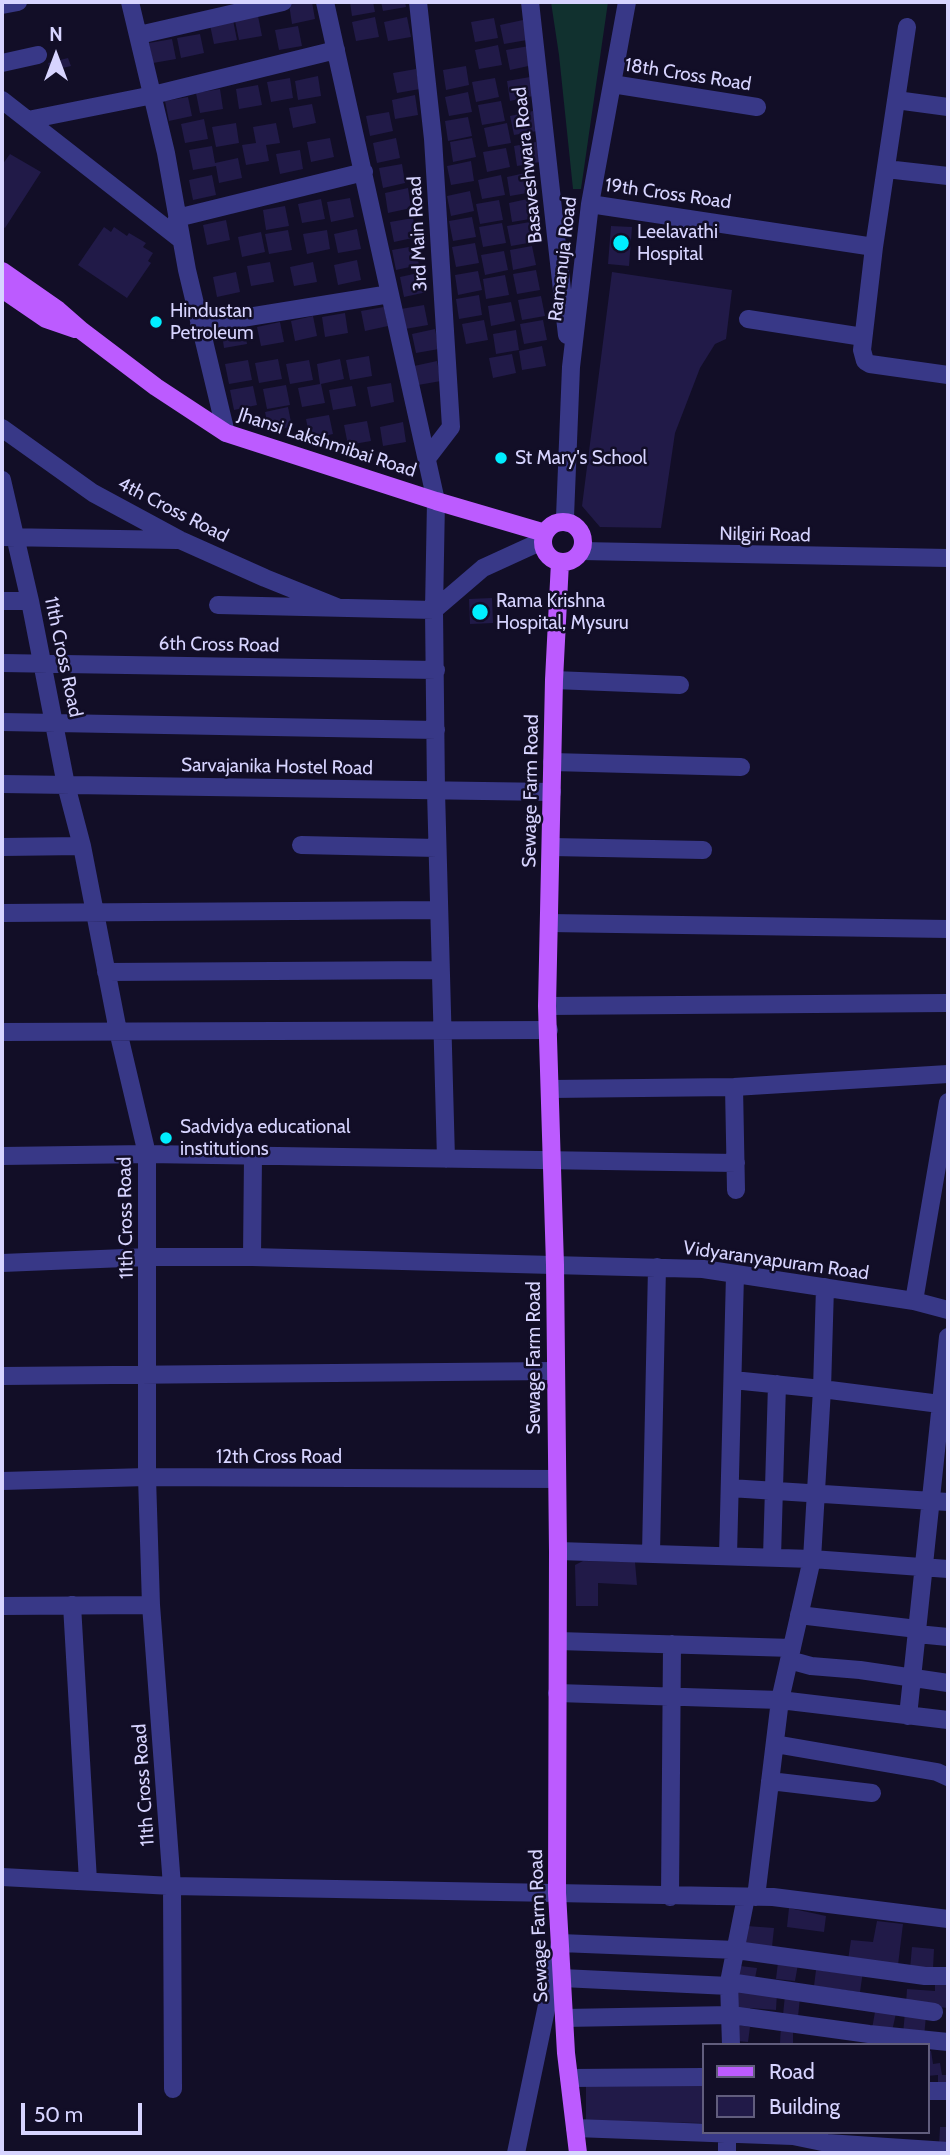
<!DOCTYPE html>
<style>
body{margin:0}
#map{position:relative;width:950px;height:2155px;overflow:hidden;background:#120e27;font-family:Cabin,sans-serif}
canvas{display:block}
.frame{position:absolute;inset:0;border:4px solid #d7d4ff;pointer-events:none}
.legend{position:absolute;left:702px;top:2043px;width:228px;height:91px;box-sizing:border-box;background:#120e27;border:2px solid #615d7d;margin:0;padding:9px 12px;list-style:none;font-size:21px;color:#d7d4ff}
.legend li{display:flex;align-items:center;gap:14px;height:35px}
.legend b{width:35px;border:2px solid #615d7d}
.north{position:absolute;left:21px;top:21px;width:70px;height:70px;-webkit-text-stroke:5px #120e27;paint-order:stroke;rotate:0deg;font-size:19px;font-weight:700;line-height:28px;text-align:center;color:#d7d4ff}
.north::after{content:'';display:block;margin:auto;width:24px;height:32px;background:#d7d4ff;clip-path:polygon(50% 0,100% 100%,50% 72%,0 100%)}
.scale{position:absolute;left:21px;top:2103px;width:121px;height:32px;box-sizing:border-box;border:4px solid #d7d4ff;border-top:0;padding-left:9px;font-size:21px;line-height:24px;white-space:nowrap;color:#d7d4ff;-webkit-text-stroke:5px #120e27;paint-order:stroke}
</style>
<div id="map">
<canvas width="950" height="2155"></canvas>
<div class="frame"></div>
<ul class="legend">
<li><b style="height:9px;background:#bc5bff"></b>Road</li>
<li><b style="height:19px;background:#211a48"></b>Building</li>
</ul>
<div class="north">N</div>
<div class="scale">50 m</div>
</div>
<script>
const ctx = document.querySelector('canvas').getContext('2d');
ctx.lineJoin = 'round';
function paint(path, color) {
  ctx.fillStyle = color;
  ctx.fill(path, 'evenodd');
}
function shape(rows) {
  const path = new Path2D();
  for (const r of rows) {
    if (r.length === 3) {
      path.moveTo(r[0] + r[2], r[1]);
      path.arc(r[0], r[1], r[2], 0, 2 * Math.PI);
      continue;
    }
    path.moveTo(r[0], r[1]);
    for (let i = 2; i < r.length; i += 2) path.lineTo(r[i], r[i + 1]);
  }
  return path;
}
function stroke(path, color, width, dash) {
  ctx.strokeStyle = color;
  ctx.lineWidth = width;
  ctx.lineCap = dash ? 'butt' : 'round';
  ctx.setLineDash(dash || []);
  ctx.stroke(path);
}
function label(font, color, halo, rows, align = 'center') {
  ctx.font = font + ' Cabin,sans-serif';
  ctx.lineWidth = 5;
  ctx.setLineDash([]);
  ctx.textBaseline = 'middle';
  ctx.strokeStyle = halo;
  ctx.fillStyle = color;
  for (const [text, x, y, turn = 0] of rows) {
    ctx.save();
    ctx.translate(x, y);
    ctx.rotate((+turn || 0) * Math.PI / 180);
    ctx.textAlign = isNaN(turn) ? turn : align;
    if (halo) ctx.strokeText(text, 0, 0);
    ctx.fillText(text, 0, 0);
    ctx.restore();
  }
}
paint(shape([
 [551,2,608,2,581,189,573,189,559,55]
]), '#11312f');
paint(shape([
 [301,2,312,2,315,19,292,24,289,4],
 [350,2,373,2,375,12,352,16],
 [381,2,405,2,406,7,383,11],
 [258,16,262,36,239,40,235,21],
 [375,17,379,37,356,41,352,22],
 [407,17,411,37,388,41,384,22],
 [494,18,498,38,475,42,471,22],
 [233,20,237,40,214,44,210,25],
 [523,20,527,40,504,44,500,25],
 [298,26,302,46,279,50,275,30],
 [200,34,204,53,181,58,177,38],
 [172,39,176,59,153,63,149,43],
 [498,45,502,65,479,69,475,50],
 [529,46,533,65,510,70,506,50],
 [68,58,71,66,50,71,48,63],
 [466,66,469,85,446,90,443,70],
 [416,69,420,89,397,93,393,73],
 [318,76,321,96,298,100,295,81],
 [530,77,533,96,510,101,507,81],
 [290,78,293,98,271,102,267,82],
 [495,78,499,97,476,102,472,82],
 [258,85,262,105,239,109,236,89],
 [220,89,223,109,200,113,196,93],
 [468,92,472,112,449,116,445,97],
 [415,95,418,115,395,119,392,100],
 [188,97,192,116,169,121,165,101],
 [501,101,505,121,482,125,478,105],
 [312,104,316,123,293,128,289,108],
 [533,111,537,131,514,135,510,116],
 [389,112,393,131,370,136,366,116],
 [468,117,472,136,448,141,445,121],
 [204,119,208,139,185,143,181,124],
 [236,123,239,143,216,147,212,127],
 [276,123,280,143,266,145,269,161,246,165,242,145,256,143,253,127],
 [507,123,511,143,488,147,484,128],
 [330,138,334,157,311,162,307,142],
 [396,138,400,158,377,163,373,143],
 [472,138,476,157,453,162,450,142],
 [536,142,540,162,517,166,514,146],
 [212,146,215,163,238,158,242,178,219,183,216,166,193,170,189,150],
 [506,148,510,167,487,172,483,152],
 [300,150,303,169,280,174,276,154],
 [10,154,41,172,5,228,2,226,2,165],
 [471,161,474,181,451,185,447,166],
 [402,164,405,183,383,188,379,168],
 [530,172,533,192,510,196,507,177],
 [212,175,216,195,193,200,189,180],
 [501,175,505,195,482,199,478,180],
 [408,188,411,208,388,213,385,193],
 [470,191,474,211,451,216,447,196],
 [350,198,354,217,331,222,327,202],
 [532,198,536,218,512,222,509,203],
 [321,199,325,219,302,223,298,204],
 [499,200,503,220,480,224,476,204],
 [285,206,289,226,266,230,263,210],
 [472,217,476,237,453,241,449,221],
 [413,218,417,237,394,242,390,222],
 [226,220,230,240,207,245,203,225],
 [530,222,534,242,511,246,507,226],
 [502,223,506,243,483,247,479,227],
 [611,226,632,227,629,266,608,264],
 [104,227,111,232,114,227,127,236,129,233,146,243,143,247,153,253,148,261,151,263,127,298,78,265],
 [357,229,361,249,338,253,334,234],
 [288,230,292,250,269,254,265,234],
 [327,230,330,249,307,254,303,234],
 [261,232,265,252,242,257,238,237],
 [475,243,479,263,456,267,452,247],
 [415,246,419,265,396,270,392,250],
 [532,246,536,265,513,270,510,250],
 [504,251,508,270,485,275,481,255],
 [357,260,361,280,338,285,334,265],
 [270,262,274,282,251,286,247,266],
 [313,262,317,282,294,286,290,267],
 [536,270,540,290,517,294,513,274],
 [478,271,482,290,458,295,455,275],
 [236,272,240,292,217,297,213,277],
 [423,272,427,292,404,297,400,277],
 [612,272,732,290,726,339,715,344,700,368,675,433,661,528,600,527,582,506],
 [505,275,509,295,486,299,483,279],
 [479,295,482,315,459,319,456,299],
 [541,296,545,316,522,320,518,300],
 [511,302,515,321,491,326,488,306],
 [424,305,428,325,405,329,401,309],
 [384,307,388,326,365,331,361,311],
 [345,313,348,333,325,337,322,317],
 [313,316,317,336,295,341,291,321],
 [484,320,488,340,466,344,462,324],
 [543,320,547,340,524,344,520,324],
 [280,322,284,342,261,346,257,327],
 [244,324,247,344,224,348,221,328],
 [435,329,439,349,416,353,412,334],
 [516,330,519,350,496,354,493,334],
 [542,346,546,366,522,370,519,351],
 [512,354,516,373,493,378,489,358],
 [369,356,372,376,350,380,346,360],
 [278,359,282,379,259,383,255,363],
 [340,359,344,379,321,384,325,403,302,407,298,388,320,384,317,364],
 [248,360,252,380,229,384,225,364],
 [309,360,313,380,290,384,286,364],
 [437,361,441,381,418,385,414,366],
 [391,383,394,402,371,407,367,387],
 [286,385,290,405,267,409,263,389],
 [253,386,257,405,234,410,230,390],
 [352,386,356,406,333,410,329,390],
 [288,407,292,427,269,431,265,412],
 [329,415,333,434,310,439,306,419],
 [367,421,371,441,348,445,344,425],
 [403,422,406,442,383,446,380,427],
 [492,598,493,623,470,624,469,599],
 [583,1561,635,1562,637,1585,598,1583,598,1606,576,1606,575,1565],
 [789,1908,826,1916,824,1932,787,1927],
 [877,1921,903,1924,898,1965,848,1960,851,1940,873,1942],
 [747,1926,774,1928,772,1947,745,1945],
 [912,1947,934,1949,933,1969,910,1969],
 [778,1962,798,1964,795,1981,776,1979],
 [740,1966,757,1968,755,1978,739,1977],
 [816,1970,842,1973,863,1971,860,1992,814,1986],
 [935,1981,948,1982,948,2008,906,2004,907,1989,935,1991],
 [734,1987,777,1992,776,2010,750,2008,750,2012,732,2010],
 [785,1995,800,1997,798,2017,783,2015],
 [876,2006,897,2009,892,2031,872,2029],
 [905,2012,926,2016,924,2037,903,2034],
 [739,2025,750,2027,748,2042,738,2041],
 [781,2025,793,2027,793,2044,780,2043],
 [927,2051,931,2051,933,2064,940,2063,942,2075,948,2075,948,2088,938,2088,938,2075,927,2076],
 [703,2081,703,2123,586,2121,586,2084],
 [940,2127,948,2127,948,2146,939,2146]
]), '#211a48');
stroke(shape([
 [130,2,166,153,187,270,226,433],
 [325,2,436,501,434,610,436,791,446,1159],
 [418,2,433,139,451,427,428,457],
 [530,2,567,335],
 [2,5,18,2],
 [907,27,874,247,862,350,865,361,870,364,948,375],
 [139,35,283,2],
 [2,63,38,55],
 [612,84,757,107],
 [2,100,180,239],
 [896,100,948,107],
 [28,120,153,95,336,50],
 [886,169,948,176],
 [590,204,874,247],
 [177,218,364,172],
 [748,319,863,337],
 [199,325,390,294],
 [2,428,93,493,180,540,265,578,337,607],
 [2,480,30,601,66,785,82,846,118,1031,147,1154,147,1477,151,1605,172,1886,173,2089],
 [568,523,565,517,571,367,590,204,627,2],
 [2,537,177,540],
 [581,551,948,558],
 [2,601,30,601],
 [218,605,434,610,483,568,542,541],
 [2,663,436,670],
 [554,680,680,685],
 [2,722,436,730],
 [552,762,741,767],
 [2,784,552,792],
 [301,845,437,848],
 [2,847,82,846],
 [552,847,703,850],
 [2,913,439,910],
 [549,923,948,929],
 [106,972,440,970],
 [547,1006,948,1003],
 [2,1032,549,1030],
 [734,1087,736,1190],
 [550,1089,734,1087,948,1074],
 [2,1156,147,1154,736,1163],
 [252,1257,253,1156],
 [2,1263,149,1257,252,1257,703,1269,914,1301,948,1310],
 [914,1301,948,1102],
 [2,1376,555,1371],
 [733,1380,822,1389,940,1404],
 [2,1481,147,1477,556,1479],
 [730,1488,948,1502],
 [558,1551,812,1559,948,1569],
 [651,1553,657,1267],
 [728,1556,735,1274],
 [772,1557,777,1384],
 [72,1605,88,1881],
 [2,1606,151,1605],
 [799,1615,917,1629],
 [917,1634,948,1637],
 [558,1641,792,1648],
 [789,1660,811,1666,860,1670,948,1683],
 [557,1693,780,1700,948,1720],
 [908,1716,948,1337],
 [775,1744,937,1772,948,1777],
 [770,1781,872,1793],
 [2,1877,172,1886,773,1897,948,1919],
 [670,1897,672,1644],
 [756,1897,780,1700,812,1559,822,1389,825,1287],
 [562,1978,729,1986],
 [729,1982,934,2012],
 [564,2018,731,2015,869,2034,948,2042],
 [731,2045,729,1982,746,1897],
 [569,2078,703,2077],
 [927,2091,948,2091],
 [575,2128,793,2136,827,2143,948,2151],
 [516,2153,560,1943,736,1950,925,1976,948,1976],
 [727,2153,727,2132]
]), '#383887', 18);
stroke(shape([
 [2,271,58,310,82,331,156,387,226,433,436,501,545,533],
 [2,289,46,319,75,329],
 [563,542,20],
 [560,562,554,680,547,1006,555,1265,558,1551,557,1893,566,2053,578,2153]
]), '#bc5bff', 18);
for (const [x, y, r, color] of [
 [621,243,9,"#0ef"],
 [156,322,7,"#0ef"],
 [501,458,7,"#0ef"],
 [480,612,9,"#0ef"],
 [166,1138,7,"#0ef"]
]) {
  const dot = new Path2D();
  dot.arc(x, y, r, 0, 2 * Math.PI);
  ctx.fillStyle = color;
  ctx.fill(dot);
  stroke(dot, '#120e27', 2.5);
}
label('19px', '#d7d4ff', '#120e27', [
 ["18th Cross Road",688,75,9],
 ["Basaveshwara Road",528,165,-96],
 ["19th Cross Road",668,194,8],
 ["3rd Main Road",418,234,-93],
 ["Ramanuja Road",563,259,-83],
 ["Jhansi Lakshmibai Road",327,443,18],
 ["4th Cross Road",173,510,27],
 ["Nilgiri Road",765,535,1],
 ["6th Cross Road",219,645,1],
 ["11th Cross Road",63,657,78],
 ["Sarvajanika Hostel Road",277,767,1],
 ["Sewage Farm Road",531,791,-89],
 ["11th Cross Road",126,1218,-91],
 ["Vidyaranyapuram Road",776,1261,8],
 ["Sewage Farm Road",534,1358,-90],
 ["12th Cross Road",279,1457],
 ["11th Cross Road",144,1785,-94],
 ["Sewage Farm Road",539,1926,-92]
]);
label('19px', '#d7d4ff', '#120e27', [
 ["Leelavathi",637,232],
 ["Hospital",637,254],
 ["Hindustan",170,311],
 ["Petroleum",170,333],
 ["St Mary's School",515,458],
 ["Rama Krishna",496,601],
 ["Hospital, Mysuru",496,623],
 ["Sadvidya educational",180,1127],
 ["institutions",180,1149]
], 'left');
</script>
